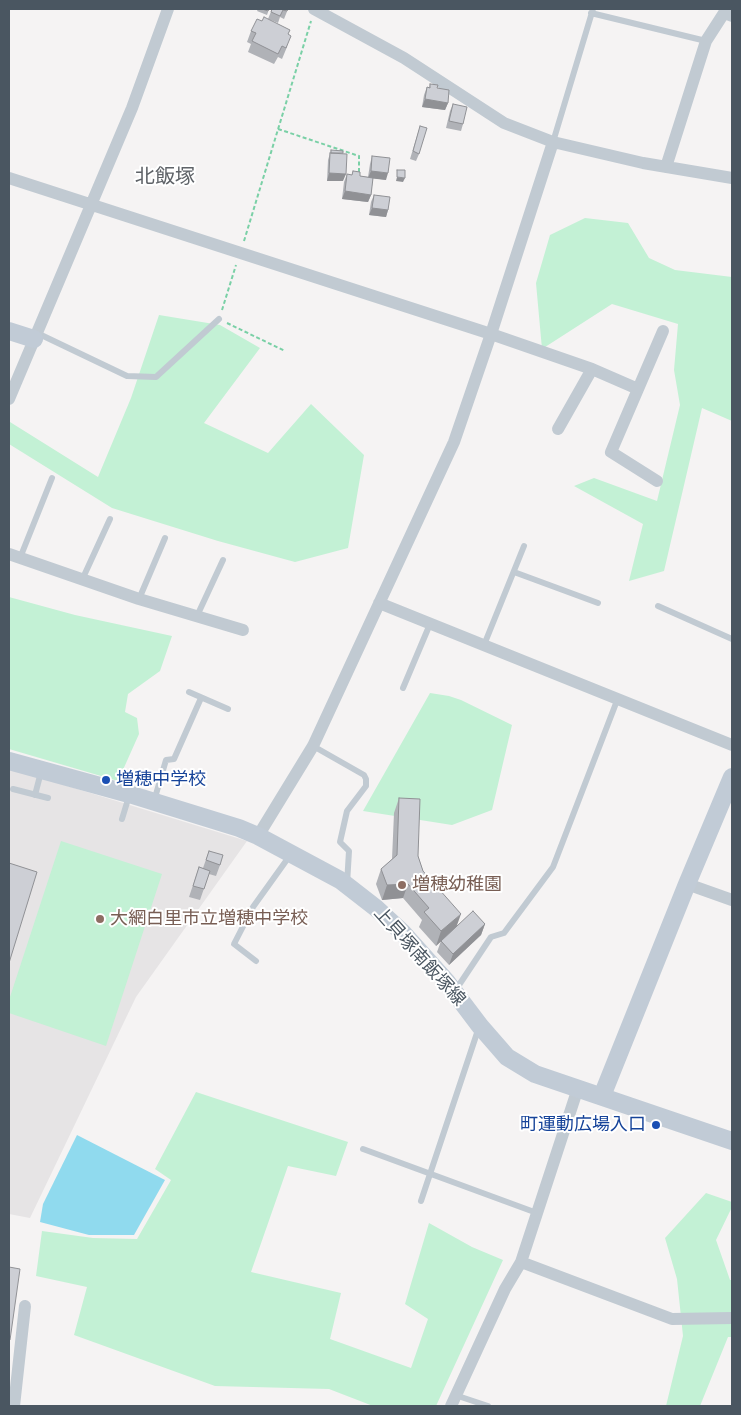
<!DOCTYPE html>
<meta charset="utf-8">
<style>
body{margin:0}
#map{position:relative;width:741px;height:1415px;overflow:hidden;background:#f5f3f3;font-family:"DejaVu Sans",sans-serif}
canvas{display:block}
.frame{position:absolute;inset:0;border:10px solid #4a5661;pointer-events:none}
</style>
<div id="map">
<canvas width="741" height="1415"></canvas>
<div class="frame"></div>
</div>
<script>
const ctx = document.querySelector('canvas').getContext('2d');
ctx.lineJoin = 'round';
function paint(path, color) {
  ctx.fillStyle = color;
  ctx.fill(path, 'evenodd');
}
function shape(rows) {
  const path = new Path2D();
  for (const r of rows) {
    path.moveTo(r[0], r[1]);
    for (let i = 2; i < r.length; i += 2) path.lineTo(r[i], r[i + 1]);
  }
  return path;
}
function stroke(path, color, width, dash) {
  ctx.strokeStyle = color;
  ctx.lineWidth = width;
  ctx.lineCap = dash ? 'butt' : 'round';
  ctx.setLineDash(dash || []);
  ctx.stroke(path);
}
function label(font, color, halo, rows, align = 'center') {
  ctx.font = font + ' "DejaVu Sans","Noto Sans JP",sans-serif';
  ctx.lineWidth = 4;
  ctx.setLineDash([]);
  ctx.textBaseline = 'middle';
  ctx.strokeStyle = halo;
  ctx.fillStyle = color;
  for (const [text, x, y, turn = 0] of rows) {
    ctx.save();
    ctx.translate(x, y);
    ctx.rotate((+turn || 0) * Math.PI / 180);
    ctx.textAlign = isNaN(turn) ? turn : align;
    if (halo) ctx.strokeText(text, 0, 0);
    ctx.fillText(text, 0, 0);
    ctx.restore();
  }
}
paint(shape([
 [9,768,247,841,136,997,30,1218,9,1214]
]), '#e6e4e5');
paint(shape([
 [585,218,628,223,649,258,675,270,732,277,732,421,702,408,664,571,629,581,643,524,574,486,594,478,657,501,680,405,674,370,678,324,612,304,542,349,536,283,550,235],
 [159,315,220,325,260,348,204,423,268,453,311,404,364,455,348,548,295,562,218,541,112,508,9,444,10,422,98,477,131,398],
 [9,597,75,615,172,636,160,671,128,694,125,712,137,718,139,734,118,781,9,749],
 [430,693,449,696,461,700,512,725,492,810,452,825,363,811],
 [61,841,162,874,106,1046,9,1013,9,1000],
 [196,1092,348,1142,336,1176,288,1166,251,1272,341,1293,330,1339,411,1368,428,1319,405,1304,429,1223,472,1247,503,1260,436,1406,373,1406,329,1389,215,1386,74,1335,87,1287,36,1276,42,1231,93,1238,137,1239,171,1180,155,1169],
 [706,1193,732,1202,732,1207,716,1240,730,1280,732,1280,732,1337,728,1337,700,1406,666,1406,683,1336,677,1279,665,1238]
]), '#c3f1d5');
paint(shape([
 [77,1135,165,1180,134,1235,89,1235,40,1222,43,1204]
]), '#90daee');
stroke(shape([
 [278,129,359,156,359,174],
 [244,241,311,21],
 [222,310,236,265],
 [227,323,285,351]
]), '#7ad0a6', 2, [4, 2.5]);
stroke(shape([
 [591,13,706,41],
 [553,142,593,9],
 [37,333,127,376,156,377,219,319],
 [20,558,52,478],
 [514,572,598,603],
 [82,580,110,519],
 [139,599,165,538],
 [658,606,732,639],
 [197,616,223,560],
 [484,645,524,546],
 [403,688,430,624],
 [189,692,228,709],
 [313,746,364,775,366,779,366,786,347,811,340,842,349,851,347,884],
 [13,789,48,798],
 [35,795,41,772],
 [154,801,166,760,174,759,201,698],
 [122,819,129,796],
 [256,961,234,944,253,907,291,854],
 [455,991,491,937,504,933,553,867,618,698],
 [363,1149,537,1213],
 [421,1201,479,1027],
 [455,1395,488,1406]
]), '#c1cad2', 6);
stroke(shape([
 [314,9,404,58,504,123,553,142,643,163,732,178],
 [666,167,706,41,724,13,732,16],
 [9,178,491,334,592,369,638,389],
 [9,399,132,108,168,9],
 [558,429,592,369],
 [657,481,611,452,663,331],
 [9,554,139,599,243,630],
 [379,603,732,745],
 [258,836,313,746,454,442,491,334,553,142],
 [687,884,732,900],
 [521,1262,672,1319,732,1318],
 [14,1406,25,1306],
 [451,1406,505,1289,521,1262,578,1088]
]), '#c1cad2', 12);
stroke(shape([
 [9,331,34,339],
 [9,761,129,794,239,828,258,836,340,880,376,908,402,932,446,981,480,1026,507,1057,535,1074,732,1141],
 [602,1096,687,884,732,777]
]), '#c1cbd6', 18);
paint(shape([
 [258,9,269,9,267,15,257,11],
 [272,9,288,9,284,19,280,17,278,23,268,19],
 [262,21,290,30,288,34,287,47,282,59,278,57,274,64,248,52,251,44,247,42,251,31],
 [430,84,437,88,448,103,445,110,422,107,424,95,427,87,429,88],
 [453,104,463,124,461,131,446,128,450,111],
 [420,126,419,154,416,161,410,159],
 [331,150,343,181,327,181,328,160],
 [372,156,386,180,373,178,371,195,368,202,342,199,344,182,347,174,352,175,353,171,360,176,368,177,370,164],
 [374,195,388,210,386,217,369,215,371,202],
 [399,798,423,871,457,926,485,924,481,935,449,965,437,952,441,941,436,946,419,927,422,920,403,898,382,900,376,884,381,869,392,859,394,813],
 [209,851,220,865,216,876,209,874,200,900,189,897,199,867,203,868]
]), '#b0b2b7');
paint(shape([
 [425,99,448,103,445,110,422,107],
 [371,171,388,173,386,180,368,178],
 [329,173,346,174,343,181,327,181],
 [397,177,405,178,403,182,396,181],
 [345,191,371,195,368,202,342,199],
 [372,208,388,210,386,217,369,215],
 [408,884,403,898,382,900,387,885],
 [461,914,456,928,436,946,441,931],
 [485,924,481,935,449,965,453,954]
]), '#909195');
const building = shape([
 [262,9,269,9,268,11,262,9],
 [272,9,288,9,287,11,283,10,280,16,271,12,272,9],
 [264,17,290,30,288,34,291,36,286,48,282,46,278,54,252,41,256,33,251,31,257,19,262,21,264,17],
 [430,84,438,85,437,88,449,90,448,103,425,99,427,87,430,88,430,84],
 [453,104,467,107,463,124,449,121,453,104],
 [420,126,427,128,419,154,413,151,420,126],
 [331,150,343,151,343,153,331,153,331,150],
 [330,153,347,154,346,174,329,173,330,153],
 [372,156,390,158,388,173,371,171,372,156],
 [397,170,405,170,405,178,397,177,397,170],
 [353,171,360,172,360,176,373,178,371,195,345,191,347,174,352,175,353,171],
 [374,195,390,197,388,210,372,208,374,195],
 [399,798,420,799,418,856,423,871,461,914,441,931,424,912,429,908,408,884,387,885,381,869,397,855,399,798],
 [209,851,223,855,220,865,206,860,209,851],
 [9,863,37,872,9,963,9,863],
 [199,867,210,871,204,889,193,886,199,867],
 [473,911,485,924,453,954,441,941,473,911],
 [9,1267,20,1269,10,1340,9,1340,9,1267]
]);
paint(building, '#cdcfd5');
stroke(building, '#909195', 1);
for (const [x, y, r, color] of [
 [106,780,5,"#1a4fb4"],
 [402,885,5,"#8d6e63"],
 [100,919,5,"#8d6e63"],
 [656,1125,5,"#1a4fb4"]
]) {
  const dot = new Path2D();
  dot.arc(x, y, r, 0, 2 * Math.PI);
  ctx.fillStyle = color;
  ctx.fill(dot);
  stroke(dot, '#fff', 2);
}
label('18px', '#164399', '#fff', [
 ["増穂中学校",116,780],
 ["町運動広場入口",646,1125,"right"]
], 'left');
label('18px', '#785e54', '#fff', [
 ["増穂幼稚園",412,885],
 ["大網白里市立増穂中学校",110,919]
], 'left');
label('18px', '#4a5661', '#fff', [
 ["上貝塚南飯塚線",419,957,48]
]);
label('20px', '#5f6368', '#fff', [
 ["北飯塚",165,178]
]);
</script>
